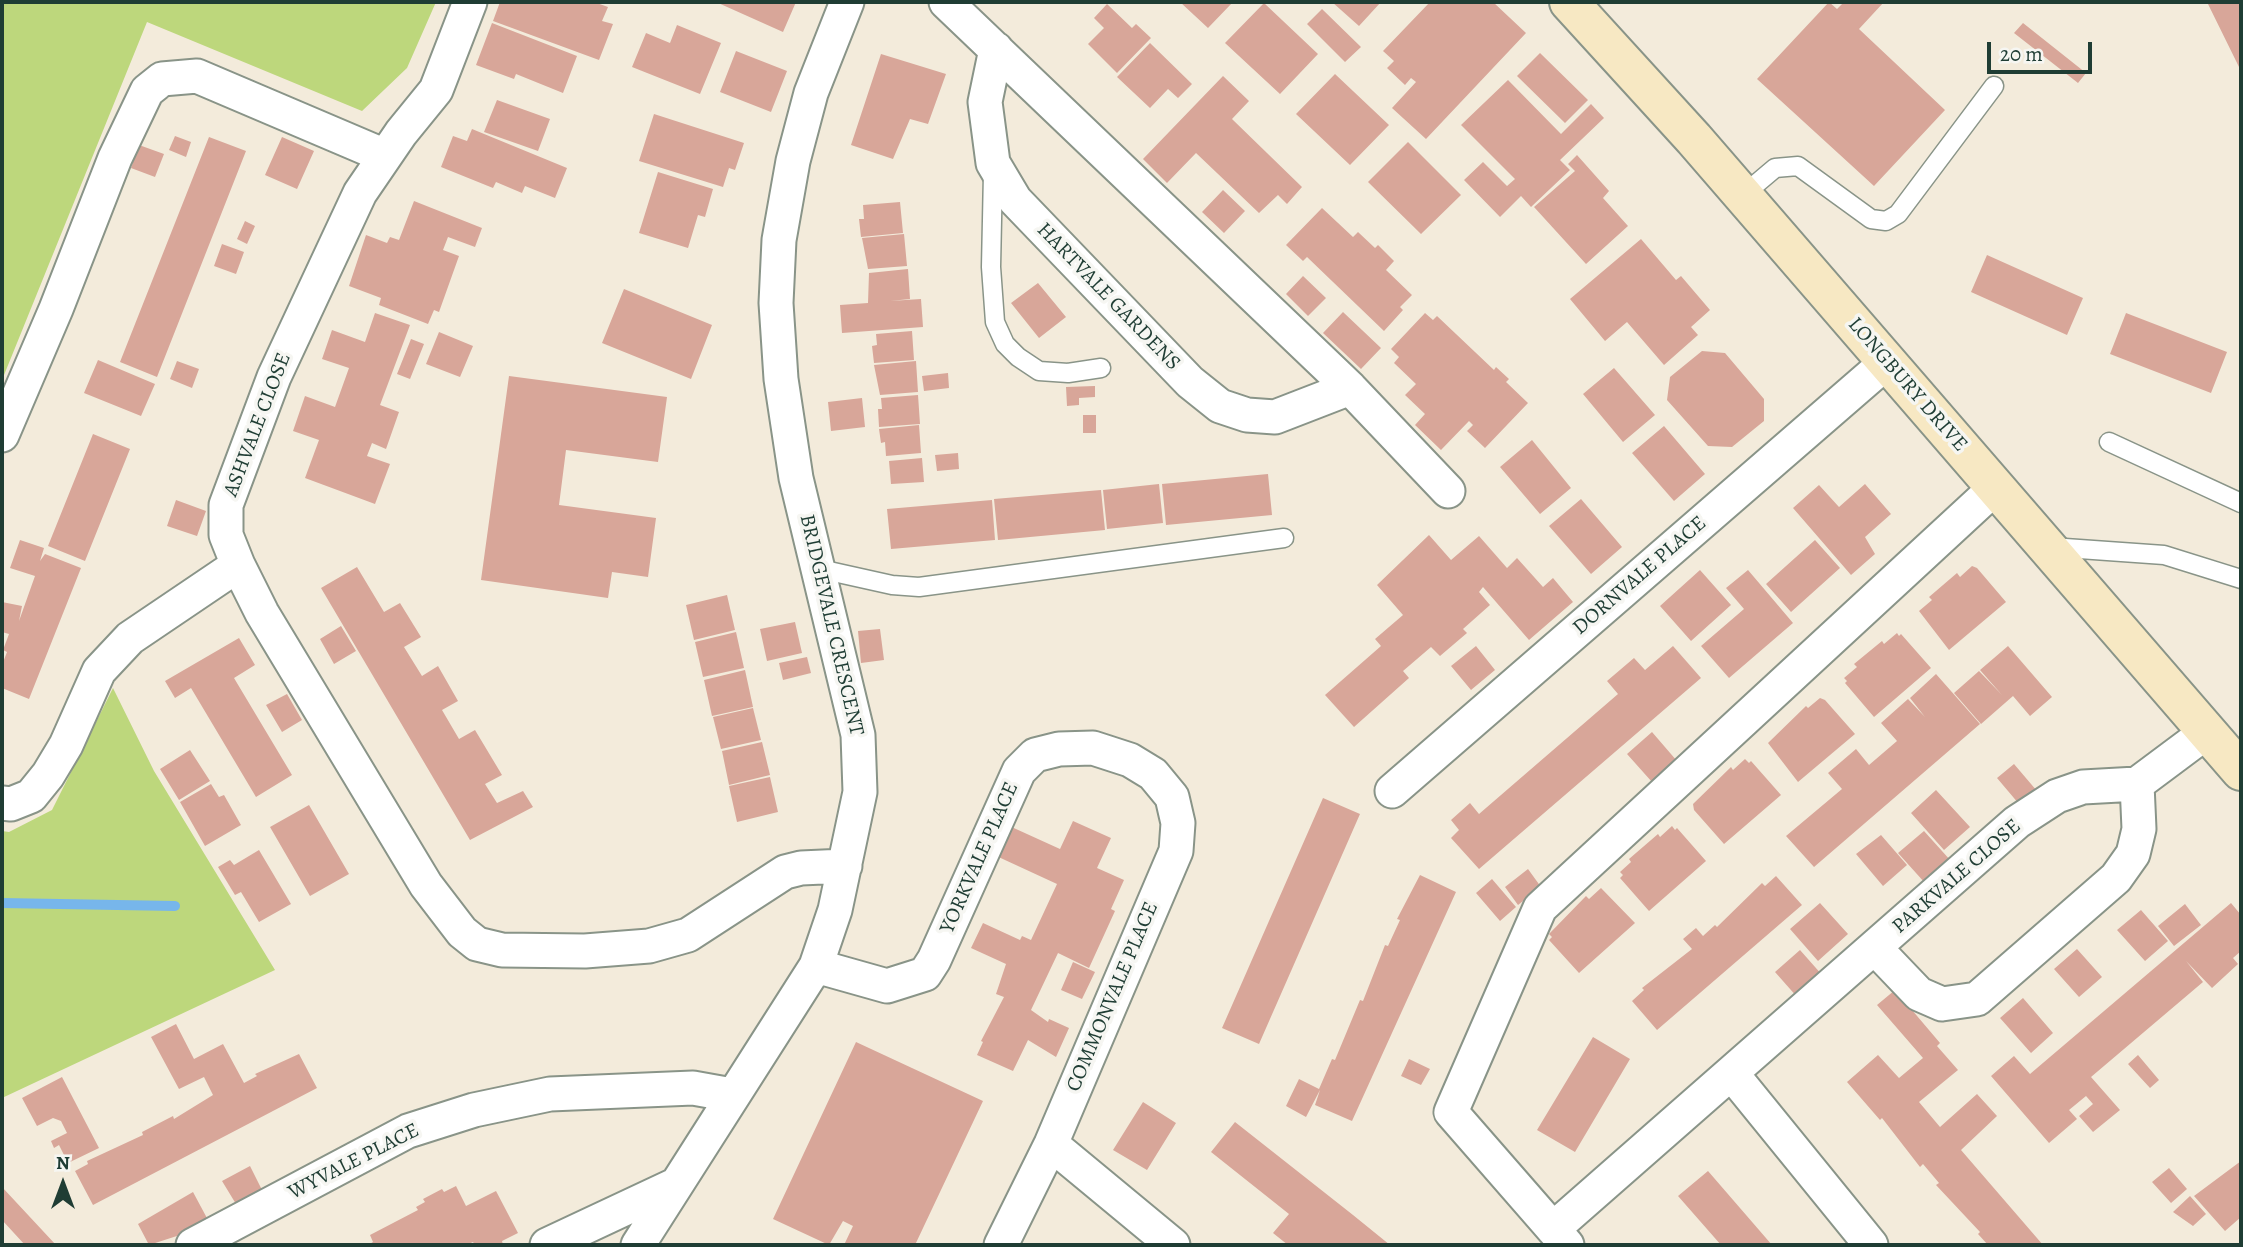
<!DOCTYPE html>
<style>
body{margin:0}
#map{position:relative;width:2243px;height:1247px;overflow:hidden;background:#f3ebdb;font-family:Alegreya,serif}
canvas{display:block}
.frame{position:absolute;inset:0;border:4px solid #1f3d34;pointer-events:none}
.north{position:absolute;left:28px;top:1149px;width:70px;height:70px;-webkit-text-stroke:5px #f6f6f2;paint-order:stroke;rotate:0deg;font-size:19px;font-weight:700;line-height:28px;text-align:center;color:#1f3d34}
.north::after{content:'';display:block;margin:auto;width:24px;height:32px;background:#1f3d34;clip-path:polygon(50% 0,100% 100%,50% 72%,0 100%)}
.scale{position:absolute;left:1987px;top:42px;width:105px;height:32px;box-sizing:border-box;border:4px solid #1f3d34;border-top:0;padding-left:9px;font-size:21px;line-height:24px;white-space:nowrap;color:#1f3d34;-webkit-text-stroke:5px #f6f6f2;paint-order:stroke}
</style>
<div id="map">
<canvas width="2243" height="1247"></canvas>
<div class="frame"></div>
<div class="north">N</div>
<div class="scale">20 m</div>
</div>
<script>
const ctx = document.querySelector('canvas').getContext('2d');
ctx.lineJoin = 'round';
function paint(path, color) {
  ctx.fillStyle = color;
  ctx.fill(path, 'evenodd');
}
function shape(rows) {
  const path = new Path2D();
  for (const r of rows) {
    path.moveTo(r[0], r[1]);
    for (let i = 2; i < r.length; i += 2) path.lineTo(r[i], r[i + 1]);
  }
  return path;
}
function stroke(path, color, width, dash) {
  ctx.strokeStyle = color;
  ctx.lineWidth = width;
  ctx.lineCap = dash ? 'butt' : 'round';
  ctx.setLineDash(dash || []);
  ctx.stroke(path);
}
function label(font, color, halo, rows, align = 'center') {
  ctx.font = font + ' Alegreya,serif';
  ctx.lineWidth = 7;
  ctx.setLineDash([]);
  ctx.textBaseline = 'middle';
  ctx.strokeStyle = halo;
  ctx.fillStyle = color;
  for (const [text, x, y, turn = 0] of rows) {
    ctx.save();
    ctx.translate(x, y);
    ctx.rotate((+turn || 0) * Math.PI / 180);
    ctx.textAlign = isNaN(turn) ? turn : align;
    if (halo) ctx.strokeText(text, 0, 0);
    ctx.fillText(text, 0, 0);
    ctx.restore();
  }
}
paint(shape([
 [2,2,436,2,407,68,362,111,147,22,2,380],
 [113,688,154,771,275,970,2,1098,2,831,9,832,52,810]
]), '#bdd77c');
stroke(shape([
 [2,903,175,906]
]), '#77b6eb', 10);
paint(shape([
 [500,2,594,2,608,7,602,21,613,24,599,60,493,21],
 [716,2,796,2,783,32],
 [1180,2,1233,2,1208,28],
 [1332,2,1381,2,1359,26],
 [1430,2,1493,2,1526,33,1426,139,1392,108,1416,82,1411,78,1405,85,1387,68,1394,61,1383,51],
 [1829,2,1837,9,1844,2,1884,2,1859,29,1945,110,1874,186,1757,79],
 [2207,2,2241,2,2241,66,2239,67],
 [1264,3,1318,54,1280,94,1225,43],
 [1107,4,1132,28,1136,24,1151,38,1117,73,1088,44,1104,28,1094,18],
 [1322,9,1361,47,1345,62,1307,24],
 [492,23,577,56,563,93,516,74,514,79,476,65],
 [2023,23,2086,73,2078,83,2014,33],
 [677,25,721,43,700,94,632,67,646,33,670,43],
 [1150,43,1192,84,1178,98,1168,89,1150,108,1117,77],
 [736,51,787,71,771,112,720,92],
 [1540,53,1588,100,1565,123,1517,76],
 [881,54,946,74,928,124,910,119,893,159,851,145],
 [1335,74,1389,125,1350,165,1296,114],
 [1223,76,1249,101,1232,119,1302,187,1287,204,1278,195,1259,213,1196,153,1167,183,1143,159],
 [1508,80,1561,134,1591,104,1604,118,1560,160,1570,170,1531,207,1521,196,1500,217,1464,180,1483,162,1507,186,1515,179,1461,125],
 [497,100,550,119,538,151,484,132],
 [654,114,744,143,735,170,729,168,723,187,639,161],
 [472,129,567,168,555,198,525,186,522,193,496,182,493,188,441,167,453,136,467,141],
 [175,136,191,142,186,157,169,150],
 [209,137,246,151,157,377,120,362],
 [282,137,314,151,297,189,265,175],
 [1408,142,1461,195,1421,234,1368,182],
 [139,145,164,154,155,177,131,168],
 [1577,155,1609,191,1603,198,1628,226,1586,264,1534,207,1575,171,1568,164],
 [658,172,713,189,705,217,698,215,688,248,639,233],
 [1223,190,1245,211,1224,233,1202,212],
 [414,201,482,228,475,247,448,237,443,250,459,256,439,312,434,310,428,324,379,305,381,298,349,286,366,235,387,243,390,237,399,240],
 [900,202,903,233,861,237,859,219,864,219,863,205],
 [1322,208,1353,237,1358,232,1375,248,1378,245,1394,261,1386,270,1412,295,1400,307,1403,310,1384,331,1307,257,1303,261,1286,245],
 [245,221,255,226,247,244,237,239],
 [904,234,907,266,868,269,862,238],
 [1641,239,1676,280,1681,276,1710,310,1691,327,1698,335,1664,365,1627,322,1605,341,1570,299],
 [222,244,244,252,236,274,214,266],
 [1987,255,2083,298,2067,335,1971,292],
 [908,269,910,299,890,301,921,299,923,327,842,333,840,305,868,303,869,273],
 [1303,276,1326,298,1308,316,1286,294],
 [1038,283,1066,317,1039,338,1011,303],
 [624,289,712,325,691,379,602,343],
 [1343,312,1381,348,1361,369,1323,333],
 [375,313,410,325,380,405,399,412,386,449,372,443,367,456,390,464,375,504,305,478,319,440,293,431,305,396,335,407,349,368,322,359,332,330,365,342],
 [1425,313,1433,320,1437,316,1494,370,1496,367,1509,379,1506,382,1528,403,1485,448,1467,431,1473,425,1469,421,1441,450,1415,425,1425,414,1405,395,1416,384,1394,363,1399,357,1391,349],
 [2126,313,2227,352,2211,393,2110,354],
 [912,331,914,360,874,363,872,346,877,345,876,334],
 [439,332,473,346,460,377,426,364],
 [411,339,424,344,410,379,397,374],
 [1702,351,1725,353,1764,399,1764,421,1732,447,1708,446,1667,400,1670,377],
 [98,360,155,384,141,416,84,393],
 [177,361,199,369,192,388,170,379],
 [916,361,918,392,880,395,874,365],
 [1614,368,1655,415,1623,442,1583,394],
 [948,373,949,388,924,391,922,376],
 [509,376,667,397,658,462,566,450,559,505,656,518,648,577,612,572,608,598,481,580],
 [1095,386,1095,397,1079,398,1079,405,1067,406,1066,387],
 [918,395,920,424,879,427,878,409,882,409,881,398],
 [862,398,865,427,831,431,828,402],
 [1083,415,1096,415,1096,433,1083,433],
 [919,425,921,453,886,456,885,442,881,443,879,429],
 [1664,426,1705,474,1674,501,1632,453],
 [93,434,130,449,85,561,48,546],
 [1532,440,1571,488,1540,514,1500,467],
 [958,453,959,469,937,471,935,455],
 [922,458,924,482,891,484,889,461],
 [1268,474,1272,515,1166,525,1162,484],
 [1159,484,1163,523,1107,529,1103,490],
 [1865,484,1891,514,1865,537,1875,554,1851,575,1793,508,1819,485,1839,507],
 [1101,490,1105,530,998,540,994,499],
 [1581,499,1622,547,1591,574,1549,526],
 [176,500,206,511,197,536,167,526],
 [992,500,995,540,891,549,887,509],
 [1429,535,1451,560,1479,536,1507,568,1517,558,1543,587,1553,578,1573,602,1529,640,1483,587,1479,592,1490,605,1463,629,1467,633,1440,656,1431,647,1403,671,1409,678,1354,727,1325,695,1381,646,1375,639,1403,615,1377,585],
 [20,540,44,548,40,561,45,554,81,568,29,699,2,688,2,665,7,652,3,650,9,634,2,632,2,602,22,606,19,621,35,576,10,568],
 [1815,540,1840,568,1791,612,1766,584],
 [1972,566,1977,568,2006,602,1949,650,1919,611,1932,600,1929,597,1957,573,1960,577],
 [357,567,384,612,400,603,421,637,404,647,422,676,438,666,458,701,442,710,459,739,475,730,502,775,485,784,497,803,523,791,533,807,470,840,321,588],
 [1700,570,1731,605,1691,641,1660,606],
 [1748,570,1793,623,1729,678,1701,646,1744,609,1726,588],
 [727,595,735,630,694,640,686,605],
 [795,622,802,653,767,661,760,629],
 [341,626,356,651,334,664,320,639],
 [880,629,884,660,861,663,858,631],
 [736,632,744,668,703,677,695,642],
 [1897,633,1899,636,1901,634,1931,668,1874,717,1845,683,1847,681,1844,678,1857,667,1854,664,1882,641,1884,644],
 [239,638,255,665,234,678,292,775,256,797,191,688,175,698,165,681],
 [1476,646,1495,670,1471,690,1451,666],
 [1673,646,1701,678,1479,869,1451,838,1459,830,1451,820,1470,803,1479,814,1618,694,1607,681,1634,658,1645,670],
 [2008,646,2052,697,2030,716,2013,696,1981,724,1954,693,1979,671,2002,695,1980,670],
 [807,657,811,673,783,680,779,663],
 [745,670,753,707,712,716,704,680],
 [1936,674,1980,724,1814,867,1786,836,1842,789,1828,773,1856,749,1869,765,1897,741,1881,723,1908,699,1925,717,1910,698],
 [287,694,302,720,282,732,266,705],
 [1820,698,1825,700,1855,734,1798,782,1768,743,1806,706,1808,708],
 [753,708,761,740,721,749,713,717],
 [1652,732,1677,761,1652,782,1627,754],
 [762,742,770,775,729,785,722,751],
 [190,750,210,781,179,800,160,769],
 [1745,759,1749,763,1751,761,1781,795,1724,844,1694,810,1693,804,1731,767,1733,770],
 [2014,764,2037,791,2019,804,1997,778],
 [770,777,778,812,737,822,729,786],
 [211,784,219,797,224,795,241,825,205,846,180,802],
 [1936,790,1970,827,1944,850,1911,813],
 [1323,798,1360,814,1259,1044,1222,1028],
 [309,805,349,874,310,896,270,827],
 [1073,821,1111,838,1097,868,1124,880,1111,909,1115,911,1089,968,1058,953,1031,1010,1048,1022,1049,1019,1069,1028,1056,1057,1028,1040,1013,1071,977,1055,983,1042,981,1041,1004,997,996,994,1006,964,971,948,983,923,1020,940,1022,936,1031,940,1057,884,992,854,1005,824,1060,849],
 [1672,826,1675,830,1677,828,1706,861,1649,911,1620,878,1623,875,1620,872,1631,862,1629,859,1658,834,1660,837],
 [1924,831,1951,861,1925,883,1898,853],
 [1881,835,1907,865,1883,886,1856,854],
 [259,850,291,904,259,922,241,892,235,895,218,867,230,860,234,865],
 [1528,869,1541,887,1518,905,1505,887],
 [1420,875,1456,892,1352,1121,1315,1105,1320,1090,1306,1117,1286,1106,1299,1079,1319,1089,1332,1059,1335,1060,1360,1000,1363,1001,1385,945,1388,946,1400,920,1397,919],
 [1776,876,1802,905,1657,1030,1632,1001,1644,990,1642,988,1692,949,1683,939,1696,928,1703,936,1715,925,1717,927,1762,883,1765,886],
 [1492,879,1516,907,1500,921,1476,893],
 [1601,888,1635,923,1579,973,1549,940,1552,937,1549,934,1586,896,1589,899],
 [1820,903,1848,934,1818,961,1790,929],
 [2231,903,2241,915,2241,951,2233,958,2238,964,2212,988,2186,961,2203,982,2091,1077,2120,1110,2093,1132,2079,1116,2093,1104,2086,1096,2069,1110,2077,1119,2049,1143,1991,1076,2014,1056,2030,1074],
 [2185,904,2201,925,2174,946,2158,926],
 [2141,910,2168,941,2145,961,2117,930],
 [2077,949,2102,977,2079,997,2054,969],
 [1800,950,1823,976,1798,998,1775,972],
 [1073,962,1095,972,1082,999,1061,990],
 [1895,990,1940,1043,1937,1046,1958,1070,1919,1102,1940,1127,1977,1094,1997,1116,1961,1150,2043,1245,1988,1245,1978,1234,1980,1232,1936,1185,1939,1183,1923,1164,1920,1167,1882,1118,1880,1120,1847,1082,1878,1055,1899,1078,1923,1058,1877,1005],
 [2023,998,2053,1033,2031,1053,2000,1018],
 [176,1024,194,1059,223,1044,244,1083,257,1076,255,1074,299,1054,317,1088,93,1205,75,1171,88,1164,87,1161,143,1135,142,1132,173,1116,174,1119,213,1095,204,1077,179,1089,151,1037],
 [1593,1037,1630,1059,1575,1152,1537,1130],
 [856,1042,983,1101,915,1245,844,1245,853,1226,843,1221,829,1245,773,1219],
 [2138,1055,2159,1080,2150,1088,2128,1064],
 [1409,1059,1430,1069,1421,1085,1401,1076],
 [62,1077,99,1148,68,1163,59,1145,54,1148,51,1141,67,1133,61,1121,53,1118,37,1126,22,1098],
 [1143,1102,1176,1123,1147,1170,1113,1150],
 [1235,1122,1353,1215,1390,1245,1288,1245,1273,1233,1289,1214,1211,1152],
 [2241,1161,2241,1217,2225,1231,2194,1196],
 [250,1166,262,1190,236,1204,222,1181],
 [2169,1168,2187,1189,2171,1203,2152,1182],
 [1708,1171,1772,1245,1721,1245,1678,1196],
 [456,1186,466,1206,496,1191,518,1233,502,1241,503,1245,475,1245,473,1242,466,1245,368,1245,373,1242,370,1235,418,1210,416,1207,425,1202,423,1199,442,1189,444,1192],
 [2,1187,56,1245,25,1245,2,1220],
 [193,1192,208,1220,180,1235,149,1245,138,1224],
 [2190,1196,2206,1214,2193,1226,2173,1212]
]), '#d8a699');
const lane = shape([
 [993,173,991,267,995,322,1005,344,1018,357,1039,371,1068,373,1101,368],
 [1743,195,1775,168,1798,166,1871,219,1886,221,1898,214,1994,86],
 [2109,442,2241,503],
 [2051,547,2164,555,2241,579],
 [820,569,892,585,919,587,1284,538]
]);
const street = shape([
 [470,2,436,90,401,133,360,193,274,377,226,505,226,535,238,565,262,613,426,885,462,932,477,944,502,950,585,951,649,946,688,935,785,872,801,868,845,866],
 [946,2,1350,388,1448,491],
 [996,49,985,102,993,163,1015,200,1190,382,1220,406,1247,415,1275,417,1350,388],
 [2,435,56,309,115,158,147,91,162,79,197,76,385,156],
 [1392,791,1888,361],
 [2,803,11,804,31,796,48,775,66,745,99,671,130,638,238,565],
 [1875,948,1919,994,1942,1004,1977,999,2116,878,2133,854,2139,829,2137,784],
 [816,966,887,986,925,974,934,960,1019,771,1035,755,1059,749,1093,748,1130,760,1153,774,1172,797,1178,823,1176,851,1051,1144,1001,1245],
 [1732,1074,1871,1245],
 [1051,1144,1173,1245],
 [1553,1229,2017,822,2057,796,2083,787,2137,784,2208,731],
 [193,1245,408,1131,474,1110,550,1094,693,1088,732,1095],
 [547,1245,675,1185],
 [638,1245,816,966,835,910,860,792,858,735,796,478,781,379,776,303,779,240,793,161,811,93,847,2],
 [1567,1245,1451,1112,1540,908,1996,487]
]);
const secondary = shape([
 [1569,2,1694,139,2241,771]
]);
stroke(lane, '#899488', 21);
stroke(street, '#899488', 37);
stroke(secondary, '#899488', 42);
stroke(lane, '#fff', 18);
stroke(street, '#fff', 33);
stroke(secondary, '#f7e8c3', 38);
label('21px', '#1f3d34', '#f6f6f2', [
 ["HARTVALE GARDENS",1108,297,46],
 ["LONGBURY DRIVE",1907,385,49],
 ["ASHVALE CLOSE",258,425,-69],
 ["DORNVALE PLACE",1640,576,-41],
 ["BRIDGEVALE CRESCENT",831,625,77],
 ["YORKVALE PLACE",980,858,-66],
 ["PARKVALE CLOSE",1957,877,-41],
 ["COMMONVALE PLACE",1113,997,-67],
 ["WYVALE PLACE",354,1162,-27]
]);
</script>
